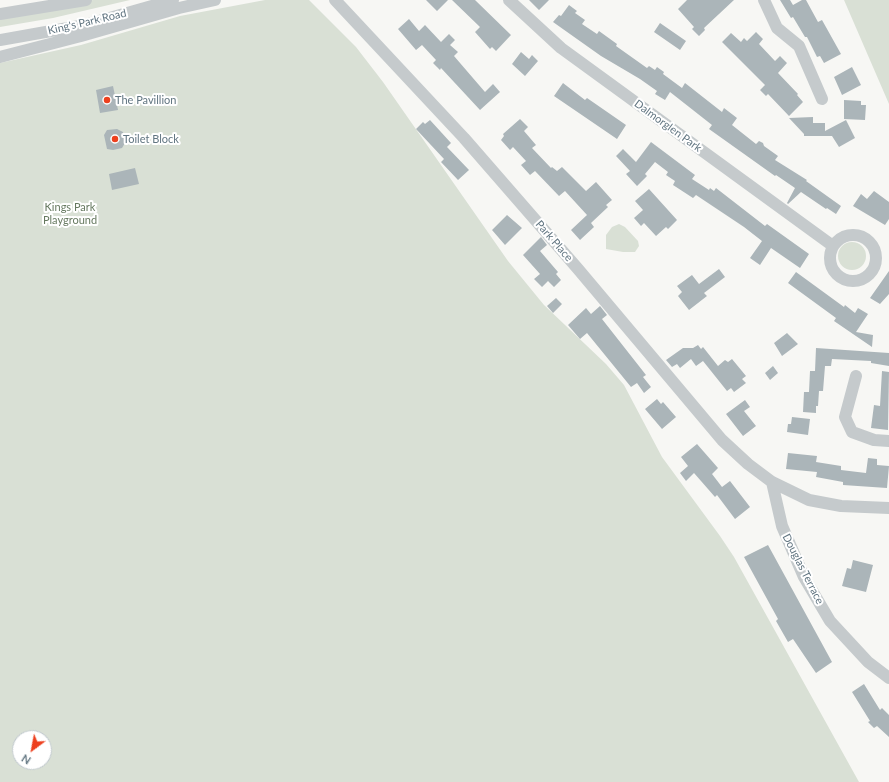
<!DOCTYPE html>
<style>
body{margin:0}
#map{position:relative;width:889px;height:782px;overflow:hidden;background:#f7f7f4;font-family:Lato,sans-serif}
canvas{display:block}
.north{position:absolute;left:12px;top:730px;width:40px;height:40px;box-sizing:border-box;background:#fff;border:1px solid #c0c8cd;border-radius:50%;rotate:212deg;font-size:11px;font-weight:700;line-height:16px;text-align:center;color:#617581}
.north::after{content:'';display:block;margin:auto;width:14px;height:18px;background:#ed401f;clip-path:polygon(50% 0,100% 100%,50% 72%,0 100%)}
</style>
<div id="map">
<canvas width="889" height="782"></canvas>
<div class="north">N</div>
</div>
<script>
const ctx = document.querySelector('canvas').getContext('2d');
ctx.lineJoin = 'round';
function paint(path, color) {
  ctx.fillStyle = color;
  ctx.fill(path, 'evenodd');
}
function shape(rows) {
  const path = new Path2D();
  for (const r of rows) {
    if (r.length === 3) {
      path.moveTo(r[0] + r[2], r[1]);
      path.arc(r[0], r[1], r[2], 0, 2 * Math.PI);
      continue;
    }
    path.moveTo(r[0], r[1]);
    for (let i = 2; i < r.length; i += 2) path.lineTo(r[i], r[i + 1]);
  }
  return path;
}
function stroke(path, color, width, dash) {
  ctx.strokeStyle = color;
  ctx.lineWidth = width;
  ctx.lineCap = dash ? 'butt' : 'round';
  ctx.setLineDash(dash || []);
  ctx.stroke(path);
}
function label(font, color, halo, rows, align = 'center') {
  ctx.font = font + ' Lato,sans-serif';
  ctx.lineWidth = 4;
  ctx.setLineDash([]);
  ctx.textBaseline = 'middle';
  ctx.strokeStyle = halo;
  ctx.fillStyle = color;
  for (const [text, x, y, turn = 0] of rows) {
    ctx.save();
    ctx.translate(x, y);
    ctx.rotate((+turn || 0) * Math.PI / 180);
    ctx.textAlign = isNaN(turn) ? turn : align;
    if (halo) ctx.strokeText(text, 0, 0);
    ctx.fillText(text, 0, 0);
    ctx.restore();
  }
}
paint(shape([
 [93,0,130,0,53,18,0,27,0,14],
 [265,0,309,0,356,47,383,82,508,261,544,305,606,364,624,385,662,457,720,536,734,557,859,782,0,782,0,63,81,45,180,16],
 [20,738,44,738,44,762,20,762],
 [844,0,889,0,889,104],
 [619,224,625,227,638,241,639,246,635,252,623,252,606,249,606,235,612,227],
 [852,256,14]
]), '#d9e0d5');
paint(shape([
 [426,0,448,0,437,11],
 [452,0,475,0,511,35,496,51,492,47,490,49,475,32,480,27],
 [529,0,549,0,539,10],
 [687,0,734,0,704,28,705,30,699,36,692,29,694,27,678,9],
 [780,0,790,0,793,5,802,0,806,0,818,22,822,20,841,54,824,63,820,56,817,57,807,37,805,37,793,17,791,18],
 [569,5,577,11,575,13,585,20,582,24,597,34,599,31,617,44,616,46,647,68,649,66,655,70,657,67,664,72,663,74,682,88,685,83,722,112,724,108,737,118,732,125,756,144,759,141,763,143,764,146,778,156,775,160,807,180,806,181,841,206,836,214,827,208,826,209,801,192,788,204,787,203,795,188,776,175,775,176,709,129,712,125,670,92,665,100,655,94,657,91,640,79,601,56,553,22,559,15,561,16],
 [409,19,419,31,425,25,441,42,449,34,455,40,450,45,458,52,454,56,485,92,493,84,500,92,480,110,441,68,440,70,433,63,436,60,422,45,416,50,398,29],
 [660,23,686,41,680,50,654,32],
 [756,32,763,39,759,44,775,61,780,56,787,63,778,73,798,94,797,95,803,102,789,116,768,94,766,96,760,90,765,85,722,42,731,33,741,42,744,38,747,41],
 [521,52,529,59,532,55,538,61,525,76,512,64],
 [852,67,861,85,842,95,834,77],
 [563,83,585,100,587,98,626,125,617,139,554,96],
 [113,86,118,110,100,113,96,90],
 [844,100,861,101,861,105,866,105,865,120,844,119],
 [813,117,813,123,825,123,825,131,846,120,855,138,839,147,832,136,804,136,804,134,789,118],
 [520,119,528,127,524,131,536,145,532,148,551,168,552,167,557,171,562,167,586,191,596,182,612,200,606,205,608,207,591,223,594,227,580,240,571,230,587,215,565,191,559,196,535,171,530,175,521,165,526,161,513,147,510,150,501,140,504,136,503,134],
 [430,120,451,143,447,147,469,170,458,180,441,162,444,159,416,129,423,122,425,124],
 [117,129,123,132,125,143,122,148,113,150,107,149,104,135,107,130],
 [651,142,695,175,692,179,709,190,710,188,714,191,716,188,765,226,767,224,809,254,800,268,771,248,760,265,750,258,762,241,744,227,696,195,693,198,673,185,675,181,666,175,668,172,655,162,645,174,647,176,637,186,626,174,630,171,616,156,623,149,636,162],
 [135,168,139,184,112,190,109,174],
 [649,189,677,220,668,229,666,227,656,236,644,223,641,226,634,218,643,210,635,201],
 [874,191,889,202,889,219,885,225,853,206,861,194,867,199],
 [507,215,522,228,505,245,492,230],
 [541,237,547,245,540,251,558,272,556,274,561,280,554,287,548,281,542,287,534,279,540,274,523,255],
 [719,269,725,277,704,293,707,296,689,310,678,296,682,292,677,286,692,275,699,284],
 [889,271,889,294,880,304,870,298],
 [796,272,844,307,845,305,855,313,858,308,868,314,856,332,873,335,872,347,834,321,836,318,788,283],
 [556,298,562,304,553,313,547,306],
 [600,306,607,315,602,319,646,375,643,377,651,387,644,393,637,383,631,387,587,333,580,339,568,325,586,308,591,314],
 [787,333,798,344,782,356,774,343],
 [698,345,701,349,703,347,718,366,725,360,728,362,732,359,746,376,742,379,746,383,734,392,731,388,727,391,703,361,696,366,691,359,680,368,677,364,672,367,666,360,683,348,693,348],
 [816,348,889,353,889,366,871,363,871,361,832,359,831,366,825,366,823,391,819,391,818,406,816,406,816,413,803,412,804,392,809,392,810,371,815,371],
 [773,366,778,373,770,380,765,373],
 [882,371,889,372,888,430,871,428,874,405,880,406],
 [657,399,661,404,663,402,676,417,662,429,645,409],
 [745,400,750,407,744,411,756,426,743,436,726,414],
 [792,417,810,419,808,435,787,432,788,424,791,424],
 [697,444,718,468,712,474,722,487,730,481,750,507,735,519,717,495,715,497,694,473,686,481,680,473,688,466,681,457],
 [788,453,817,456,816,462,841,466,841,470,866,473,868,458,877,459,877,465,889,466,887,488,843,485,843,482,816,477,817,472,786,469],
 [768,545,832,662,816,673,793,639,788,642,776,621,778,619,744,557],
 [853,560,873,565,866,592,842,586,847,568,851,569],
 [864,684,880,710,882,708,889,715,889,737,877,726,874,728,868,722,870,721,852,692]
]), '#abb5b9');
stroke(shape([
 [335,0,464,138,578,269,722,440,748,464,772,482,809,500,841,506,889,508],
 [509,0,561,48,833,246],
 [764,0,777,28,799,46,822,99],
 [0,14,86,0],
 [78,26,81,36,179,8,215,0],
 [0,40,85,25,173,0],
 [0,57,81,36],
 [853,258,23],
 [856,376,845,417,852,432,874,440,889,441],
 [772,482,782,526,804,577,830,621,868,662,889,678]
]), '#c5cacc', 12);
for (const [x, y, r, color] of [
 [107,100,4,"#ed401f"],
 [115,139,4,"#ed401f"]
]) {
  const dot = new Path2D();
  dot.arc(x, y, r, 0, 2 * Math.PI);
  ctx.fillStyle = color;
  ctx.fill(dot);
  stroke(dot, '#fff', 1.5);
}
label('11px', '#617581', '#fff', [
 ["King's Park Road",87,22,-13],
 ["Dalmorglen Park",668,126,36],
 ["Park Place",554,241,49],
 ["Douglas Terrace",803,569,63]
]);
label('11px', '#617581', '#fff', [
 ["The Pavillion",115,100],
 ["Toilet Block",123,139]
], 'left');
label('11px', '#667960', '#fff', [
 ["Kings Park",70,207],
 ["Playground",70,220]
]);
</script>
